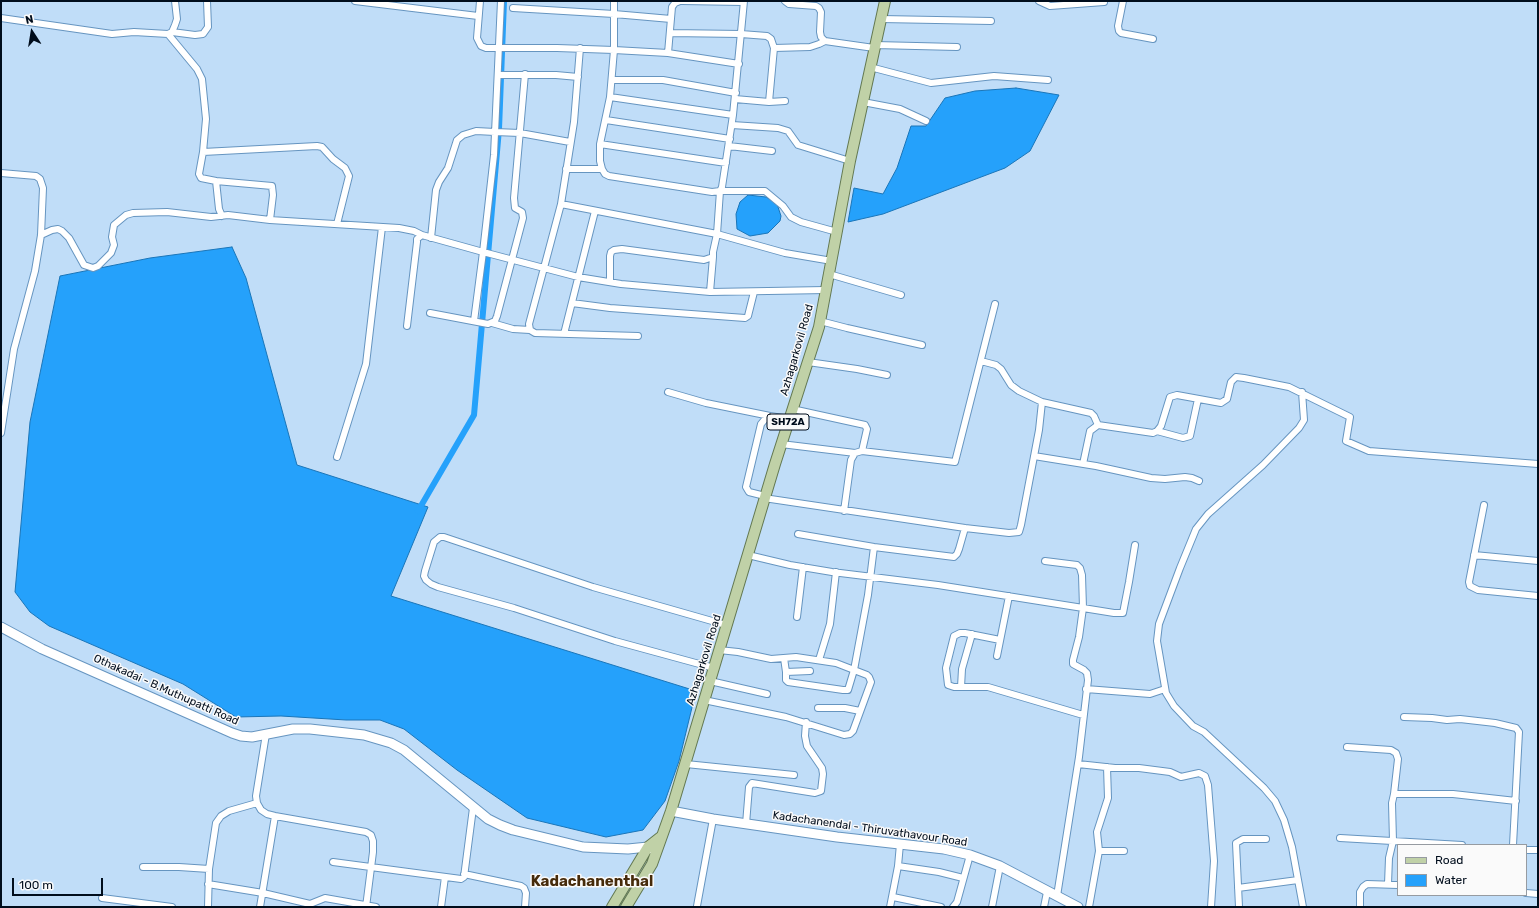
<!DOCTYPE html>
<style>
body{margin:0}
#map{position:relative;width:1539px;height:908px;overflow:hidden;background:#c0ddf8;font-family:Rubik,sans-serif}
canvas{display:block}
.frame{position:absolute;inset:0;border:2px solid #000d1c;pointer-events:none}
.legend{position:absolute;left:1397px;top:844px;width:130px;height:52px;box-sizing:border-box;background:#fafafa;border:1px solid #969ba1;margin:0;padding:5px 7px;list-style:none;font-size:12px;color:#000d1c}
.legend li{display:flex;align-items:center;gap:8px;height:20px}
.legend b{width:20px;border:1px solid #969ba1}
.north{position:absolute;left:12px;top:12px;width:40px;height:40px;-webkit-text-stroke:3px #fafafa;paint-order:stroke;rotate:348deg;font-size:11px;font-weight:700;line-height:16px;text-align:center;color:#000d1c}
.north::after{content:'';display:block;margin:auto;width:14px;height:18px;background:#000d1c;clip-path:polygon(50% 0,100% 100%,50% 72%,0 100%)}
.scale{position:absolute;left:12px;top:878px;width:91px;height:18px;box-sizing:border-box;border:2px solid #000d1c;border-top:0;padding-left:5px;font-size:12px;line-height:14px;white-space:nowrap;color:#000d1c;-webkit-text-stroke:3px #fafafa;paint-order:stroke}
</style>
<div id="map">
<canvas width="1539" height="908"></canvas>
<div class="frame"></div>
<ul class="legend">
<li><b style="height:5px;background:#c0d1a7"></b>Road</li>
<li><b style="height:11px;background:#25a1fb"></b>Water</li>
</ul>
<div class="north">N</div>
<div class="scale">100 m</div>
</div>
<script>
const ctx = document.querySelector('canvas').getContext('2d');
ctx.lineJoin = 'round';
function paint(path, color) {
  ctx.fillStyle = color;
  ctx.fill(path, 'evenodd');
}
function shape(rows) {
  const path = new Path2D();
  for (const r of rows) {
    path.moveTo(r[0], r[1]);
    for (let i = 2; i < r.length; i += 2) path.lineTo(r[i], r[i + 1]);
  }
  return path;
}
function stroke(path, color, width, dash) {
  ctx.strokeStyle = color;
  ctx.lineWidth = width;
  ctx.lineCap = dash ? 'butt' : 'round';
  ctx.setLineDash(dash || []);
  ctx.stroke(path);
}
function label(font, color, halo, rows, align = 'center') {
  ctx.font = font + ' Rubik,sans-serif';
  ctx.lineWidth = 3;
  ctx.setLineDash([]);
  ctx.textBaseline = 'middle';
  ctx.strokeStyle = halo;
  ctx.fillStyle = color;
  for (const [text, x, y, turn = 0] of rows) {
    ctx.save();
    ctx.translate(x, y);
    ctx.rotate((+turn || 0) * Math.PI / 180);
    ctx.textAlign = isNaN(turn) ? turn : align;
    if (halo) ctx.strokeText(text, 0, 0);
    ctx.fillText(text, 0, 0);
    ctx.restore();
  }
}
const water = shape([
 [1016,88,1059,95,1030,151,1005,168,883,214,848,222,854,188,883,194,897,168,911,126,926,126,945,98,975,91,1016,88],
 [748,195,766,197,777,204,781,216,780,221,768,233,750,236,737,229,736,214,740,202,748,195],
 [232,247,246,278,297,465,428,507,391,596,696,691,679,761,665,801,643,830,606,837,527,818,457,770,404,729,380,720,346,720,281,716,236,717,183,684,49,626,30,612,15,592,30,422,60,276,150,258,232,247]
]);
paint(water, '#25a1fb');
stroke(water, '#1a75b8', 1);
stroke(shape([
 [418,511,474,415,499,129,504,1]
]), '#25a1fb', 6);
const minor = shape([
 [355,1,478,16],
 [480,1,477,38,481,46,486,48,557,48,614,50,610,97,600,144,726,163],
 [501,1,494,155,483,252,578,277,621,284,710,292,826,290],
 [614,1,614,50,668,53,739,64],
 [682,1,743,2],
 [785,1,789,4,816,6,819,8,821,12,820,32,821,37,825,41,874,48],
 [1039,1,1050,6,1104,2],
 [1123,1,1118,26,1119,31,1121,33,1153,39],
 [513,8,614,14,671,19],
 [1,18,112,34,134,32,168,34,172,32,175,25,177,19,175,1],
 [881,19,991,21],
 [172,32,195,35,203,34,208,27,207,1],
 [670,33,741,34,767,36,771,39,774,48,769,102],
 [168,34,197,69,202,79,206,119,203,152,199,174,201,178,216,181,219,209,222,216],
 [875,45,957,47],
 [774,48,810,47,819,44,825,41],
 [668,53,672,7,675,3,680,1],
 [870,67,931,83,994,76,1048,80],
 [498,75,556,75,578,77],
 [612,80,663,80,736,93],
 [610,97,733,115],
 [735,99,769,102,785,101],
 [863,102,900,109,926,121],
 [606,120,730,139],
 [732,125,778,128,788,131,798,145,850,161],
 [600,144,600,161,602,169,605,174,609,176,712,192,720,191,722,187,733,115,744,1],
 [729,146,772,151],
 [203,152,317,146,322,147,333,159,345,168,349,176,337,224],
 [566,169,602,169],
 [1,173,36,176,40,179,43,188,41,235,35,271,14,349,1,433],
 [216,181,272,186,273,195,270,220],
 [561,204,574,122,580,48],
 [41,235,52,230,58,229,62,231,69,238,84,265,93,268,98,266,111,253,114,245,112,237,114,225,126,215,133,213,167,212,211,217,228,215,270,220,399,228,414,231,422,235],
 [431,238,436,190,439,182,448,168,457,140,463,135,476,131,495,132,520,133,570,142],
 [829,274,901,295],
 [610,282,610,256,611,252,614,250,622,249,704,260,713,257,713,252,717,234,720,191,765,191,783,206,791,217,801,222,837,232],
 [710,292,713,257],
 [572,303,610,308,745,318,748,316,754,292],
 [430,313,488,324,495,321,497,316,523,218,522,212,515,208,514,198,525,74],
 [820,321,847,328,922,345],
 [492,323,513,329,530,330],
 [407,326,417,242,417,239,422,235,483,252,474,321],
 [564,334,595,211],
 [638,336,535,333,530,330,529,324,561,204,717,234,785,253,832,261],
 [981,361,996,365,1001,369,1011,385,1019,391,1042,402,1091,413,1094,416,1098,425],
 [808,362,857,369,887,375],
 [668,392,706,403,770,416],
 [1302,392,1304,420,1299,428,1263,465,1208,514,1196,529,1180,568,1159,624,1157,641,1166,693,1174,706,1193,726,1204,732,1264,788,1275,801,1284,820,1292,847,1303,907],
 [792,409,865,425,867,429,862,451],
 [1157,431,1183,438,1190,436,1198,399],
 [781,444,855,453],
 [1034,456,1096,466,1151,478,1165,479,1185,477,1192,478,1199,481],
 [337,457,366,364,382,227],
 [1083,464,1090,431,1098,425,1153,433,1157,431,1161,426,1170,397,1177,395,1221,403,1227,399,1231,382,1236,377,1244,378,1289,387,1350,417,1346,441,1369,451,1538,464],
 [765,496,749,492,746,487,761,424,766,418,770,416,789,419],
 [764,498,965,528,1009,533,1019,532,1021,525,1039,430,1042,402],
 [1484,505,1469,582,1470,586,1478,590,1538,596],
 [844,511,851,460,855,453,862,451,955,462,995,304],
 [798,534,874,547,954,557,957,554,959,549,965,528],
 [748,555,790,565,832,572,938,585,1083,608,1079,637,1073,660,1073,664,1084,670,1087,673,1088,680,1079,757,1057,896],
 [1474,555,1538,561],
 [1045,561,1077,565,1080,568,1082,575,1083,608,1114,613,1123,613,1129,582,1135,545],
 [797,617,803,567],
 [1000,640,965,633,960,633,954,636,946,668,948,685,954,687,988,687,1083,715],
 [997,656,1009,596],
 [784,658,786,672,810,671],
 [819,660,830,624,836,572],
 [714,668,615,641,514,608,438,587,431,584,426,580,424,576,425,571,434,542,440,537,444,537,593,587,726,625],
 [786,672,786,680,788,682,843,690,848,690,854,670,868,595,874,547],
 [710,681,767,694],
 [961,687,962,669,972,634],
 [1086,689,1150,694,1165,689],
 [704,700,786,717,844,735,850,734,853,731,871,682,869,677,867,675,836,663,796,657,771,659,738,652,719,650],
 [818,708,845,708,860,711],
 [1404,717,1432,718,1447,720,1460,719,1495,723,1516,728,1519,732,1513,845],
 [266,734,256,796,257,803,261,810,267,814,275,816,366,832,371,835,373,841,373,852,366,907],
 [1347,747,1391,750,1396,753,1398,759,1394,794],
 [686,764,794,775],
 [1078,764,1115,768,1139,768,1170,772,1181,777,1199,773,1205,776,1208,785,1214,861,1211,907],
 [746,824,749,787,752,783,815,793,821,791,823,774,822,768,807,746,805,736,806,722],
 [1340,838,1462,845],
 [1526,850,1538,850],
 [1099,851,1124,851],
 [333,862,461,879,464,877,473,808],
 [898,866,939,872,963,878],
 [143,867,179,867,209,869],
 [464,874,521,886,524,888,526,893,525,907],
 [208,884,263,893,310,904,325,898,376,907],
 [1388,884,1389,858,1393,841,1392,803,1394,794,1453,794,1516,801],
 [1238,888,1298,880],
 [1526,893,1538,894],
 [893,897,941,907],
 [102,898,172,907],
 [697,906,713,819],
 [208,907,209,869,216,823,221,816,229,811,257,803],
 [260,907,275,816],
 [441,907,445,877],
 [890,907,898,866,900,844],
 [953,907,957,902,970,855],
 [992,907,1000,866],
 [1044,907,1047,892],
 [1089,907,1099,851,1097,832,1108,798,1107,767],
 [1239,907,1236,843,1243,839,1266,839],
 [1360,907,1360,892,1363,887,1367,884,1398,885]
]);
const secondary = shape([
 [1,627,42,649,232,733,241,736,252,737,293,729,310,729,364,735,391,743,404,750,488,819,500,825,513,830,583,847,628,849,648,847,654,850],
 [671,811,713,819,837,837,944,849,970,855,1000,866,1078,907]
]);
const primary = shape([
 [612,907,648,847,662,836],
 [626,907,652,864,671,811,775,464,819,327,850,161,885,1]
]);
stroke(minor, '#6695c0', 8);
stroke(secondary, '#6695c0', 11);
stroke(primary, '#627851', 12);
stroke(minor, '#fff', 6);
stroke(secondary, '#fff', 9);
stroke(primary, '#c0d1a7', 10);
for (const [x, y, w] of [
 [788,422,42]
]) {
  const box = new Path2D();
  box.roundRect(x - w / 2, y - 8, w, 16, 3);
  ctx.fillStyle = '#fafafa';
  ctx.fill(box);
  stroke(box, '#000d1c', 1);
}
label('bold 10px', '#000d1c', null, [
 ["SH72A",788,422]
]);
label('11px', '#000d1c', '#fafafa', [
 ["Azhagarkovil Road",797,350,-74],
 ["Azhagarkovil Road",704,660,-73],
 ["Othakadai - B.Muthupatti Road",166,690,24],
 ["Kadachanendal - Thiruvathavour Road",870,829,8]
]);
label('bold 15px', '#462b0b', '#fafafa', [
 ["Kadachanenthal",592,882]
]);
</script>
